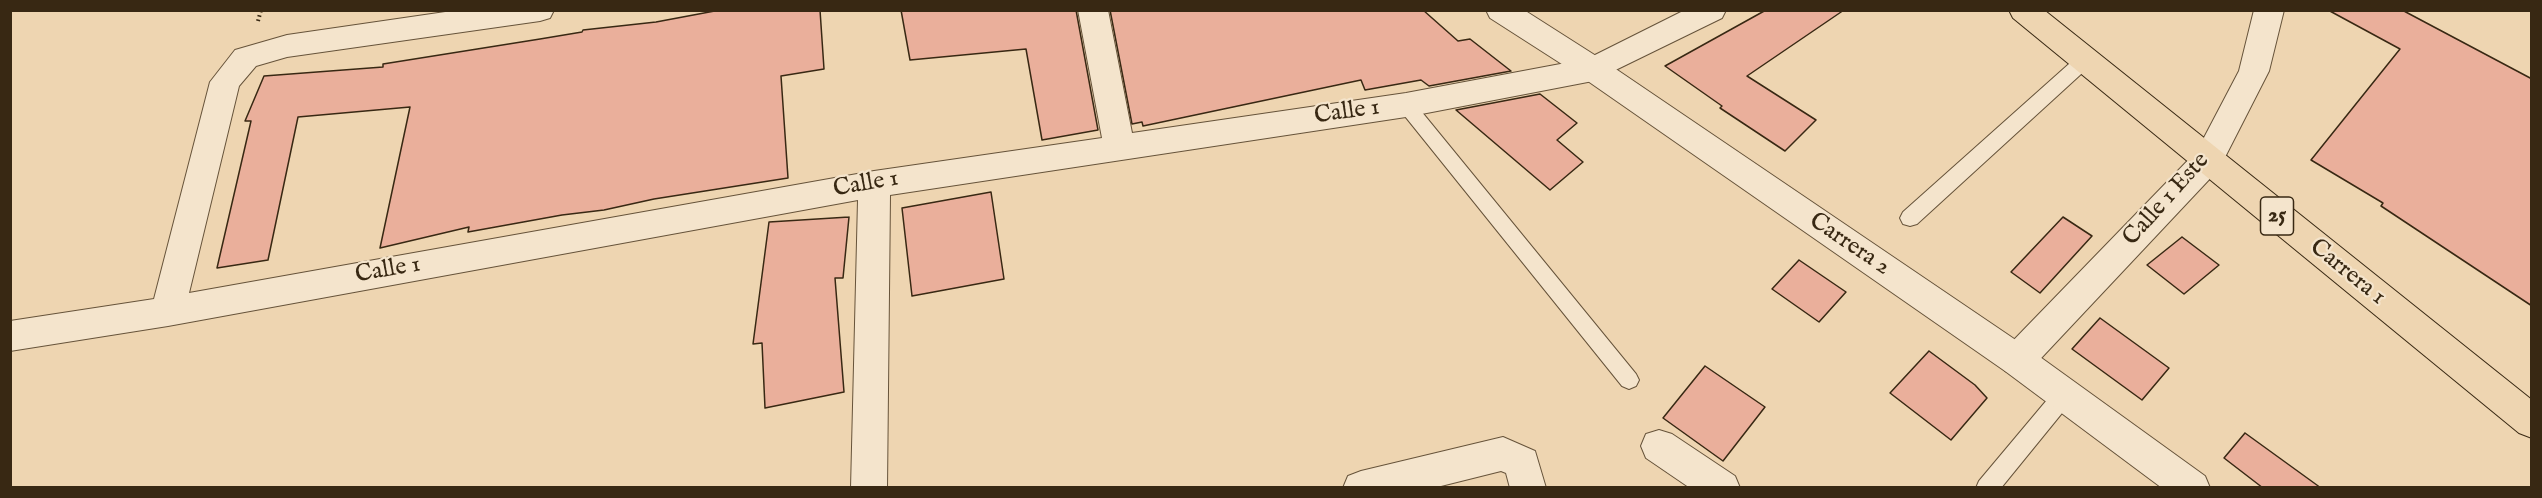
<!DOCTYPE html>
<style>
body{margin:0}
#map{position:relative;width:2542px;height:498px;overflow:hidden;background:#eed5b1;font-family:"IM FELL English",serif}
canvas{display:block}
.frame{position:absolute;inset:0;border:12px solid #382813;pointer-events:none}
</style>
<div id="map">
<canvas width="2542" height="498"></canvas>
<div class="frame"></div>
</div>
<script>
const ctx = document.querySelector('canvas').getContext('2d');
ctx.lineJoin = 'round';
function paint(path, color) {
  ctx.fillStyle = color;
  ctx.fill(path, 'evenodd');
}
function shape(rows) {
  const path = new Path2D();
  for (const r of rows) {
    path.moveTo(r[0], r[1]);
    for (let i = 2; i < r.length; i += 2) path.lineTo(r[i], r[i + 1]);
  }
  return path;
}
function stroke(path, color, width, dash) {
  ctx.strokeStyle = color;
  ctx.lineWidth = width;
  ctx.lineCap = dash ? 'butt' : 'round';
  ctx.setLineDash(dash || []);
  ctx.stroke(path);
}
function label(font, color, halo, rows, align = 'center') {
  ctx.font = font + ' "IM FELL English",serif';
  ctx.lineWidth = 4.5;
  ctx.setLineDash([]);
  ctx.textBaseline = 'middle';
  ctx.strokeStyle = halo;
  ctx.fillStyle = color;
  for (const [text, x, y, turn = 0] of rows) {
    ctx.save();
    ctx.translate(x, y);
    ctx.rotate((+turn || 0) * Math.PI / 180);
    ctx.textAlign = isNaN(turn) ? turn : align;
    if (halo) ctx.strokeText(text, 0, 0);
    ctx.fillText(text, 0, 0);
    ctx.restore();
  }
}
const building = shape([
 [720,10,820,10,824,69,781,76,788,178,654,199,604,210,562,215,468,232,469,227,380,248,410,107,298,117,268,260,217,268,251,121,245,121,264,76,383,67,383,64,540,39,582,32,583,30,656,22,720,10],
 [901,10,1076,10,1098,130,1042,140,1026,49,910,60,901,10],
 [1110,10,1423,10,1458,41,1470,39,1511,71,1429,86,1421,80,1365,90,1361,80,1143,126,1142,122,1132,124,1110,10],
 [1766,10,1844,10,1747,76,1816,120,1785,151,1720,108,1722,106,1665,66,1766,10],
 [2328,10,2402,10,2532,79,2532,306,2381,206,2383,203,2311,160,2400,49,2328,10],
 [1540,94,1577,123,1557,140,1583,162,1550,190,1456,110,1540,94],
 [991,192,1004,279,912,296,902,208,991,192],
 [849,217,843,278,835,278,844,392,765,408,762,343,753,344,769,222,849,217],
 [2063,217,2092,236,2040,293,2011,272,2063,217],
 [2182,237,2219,265,2184,294,2147,265,2182,237],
 [1799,260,1846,292,1819,322,1772,289,1799,260],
 [2100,318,2169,368,2142,400,2072,349,2100,318],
 [1929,351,1975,385,1987,398,1951,440,1890,393,1929,351],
 [1705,366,1765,407,1723,461,1663,418,1705,366],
 [2245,433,2321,488,2263,488,2224,458,2245,433]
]);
paint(building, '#eaaf9b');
stroke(building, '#382813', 1.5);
const service = shape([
 [2085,53,2091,55,2094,60,2091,65,1917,224,1910,226,1903,224,1900,218,1903,212,2079,55,2085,53],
 [1406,98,1412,100,1636,374,1639,380,1636,386,1629,389,1622,386,1400,110,1397,105,1400,100,1406,98],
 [2064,386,2071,388,2074,395,2071,402,2001,488,1976,488,1979,481,2057,388,2064,386]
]);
const minor = shape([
 [459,10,554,10,550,18,540,21,287,57,256,66,239,86,189,293,874,171,1102,138,1078,10,1108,10,1132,133,1406,93,1587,59,1685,10,1726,10,1722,18,1593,81,1406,117,890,195,887,488,851,488,858,200,168,326,10,351,10,321,154,299,210,82,235,50,287,35,459,10],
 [2254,10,2284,10,2269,71,2219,169,2029,371,2017,375,2005,371,2000,360,2005,349,2197,151,2239,71,2254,10],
 [1659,430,1672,434,1735,476,1740,488,1690,488,1646,458,1641,446,1646,434,1659,430],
 [1503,437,1535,451,1546,488,1510,488,1506,473,1501,471,1433,488,1343,488,1348,476,1361,471,1503,437]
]);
const tertiary = shape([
 [1486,10,1524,10,1604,61,2029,349,2205,476,2210,488,2162,488,2005,371,1582,77,1490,18,1486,10]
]);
const primary = shape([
 [2009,10,2044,10,2532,400,2532,438,2519,433,2013,18,2009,10]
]);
stroke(service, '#66533a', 2);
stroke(minor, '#66533a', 2);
stroke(tertiary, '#66533a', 2);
stroke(primary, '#382813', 2);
stroke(shape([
 [258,21,261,10]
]), '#382813', 4, [1.5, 3]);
paint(service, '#f4e4cc');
paint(minor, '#f4e4cc');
paint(tertiary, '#f4e4cc');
paint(primary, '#eed5b1');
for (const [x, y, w] of [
 [2277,216,33]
]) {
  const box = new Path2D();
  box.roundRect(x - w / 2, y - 19, w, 38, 4.5);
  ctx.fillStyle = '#f4e4cc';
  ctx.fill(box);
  stroke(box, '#382813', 1.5);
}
label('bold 22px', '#382813', null, [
 ["25",2277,216]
]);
label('24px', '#382813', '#f4e4cc', [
 ["Calle 1",1347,113,-8],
 ["Calle 1",866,185,-10],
 ["Calle 1 Este",2167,200,-48],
 ["Carrera 2",1849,245,34],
 ["Calle 1",388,271,-10],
 ["Carrera 1",2347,273,39]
]);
</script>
